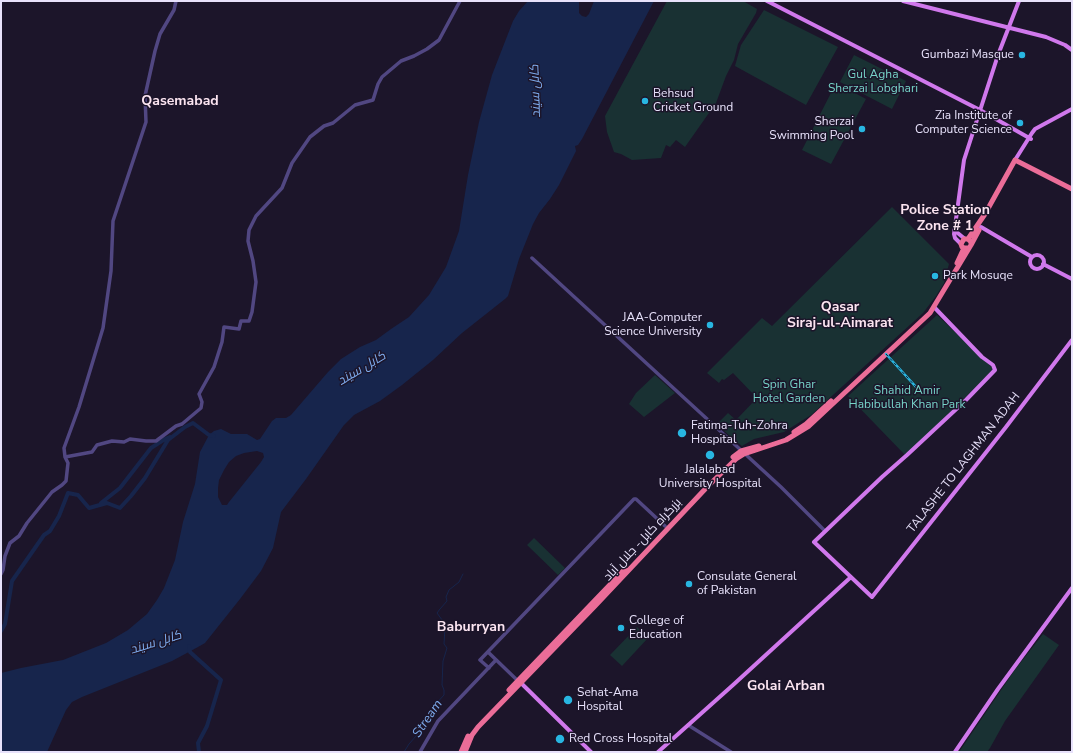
<!DOCTYPE html>
<meta charset="utf-8">
<style>
body{margin:0}
#map{position:relative;width:1073px;height:753px;overflow:hidden;background:#1c152a;font-family:"Nunito Sans",sans-serif}
canvas{display:block}
.frame{position:absolute;inset:0;border:2px solid #e8e2fb;pointer-events:none}
</style>
<div id="map">
<canvas width="1073" height="753"></canvas>
<div class="frame"></div>
</div>
<script>
const ctx = document.querySelector('canvas').getContext('2d');
ctx.lineJoin = 'round';
function paint(path, color) {
  ctx.fillStyle = color;
  ctx.fill(path, 'evenodd');
}
function shape(rows) {
  const path = new Path2D();
  for (const r of rows) {
    if (r.length === 3) {
      path.moveTo(r[0] + r[2], r[1]);
      path.arc(r[0], r[1], r[2], 0, 2 * Math.PI);
      continue;
    }
    path.moveTo(r[0], r[1]);
    for (let i = 2; i < r.length; i += 2) path.lineTo(r[i], r[i + 1]);
  }
  return path;
}
function stroke(path, color, width, dash) {
  ctx.strokeStyle = color;
  ctx.lineWidth = width;
  ctx.lineCap = dash ? 'butt' : 'round';
  ctx.setLineDash(dash || []);
  ctx.stroke(path);
}
function label(font, color, halo, rows, align = 'center') {
  ctx.font = font + ' "Nunito Sans",Cairo,sans-serif';
  ctx.lineWidth = 3;
  ctx.setLineDash([]);
  ctx.textBaseline = 'middle';
  ctx.strokeStyle = halo;
  ctx.fillStyle = color;
  for (const [text, x, y, turn = 0] of rows) {
    ctx.save();
    ctx.translate(x, y);
    ctx.rotate((+turn || 0) * Math.PI / 180);
    ctx.textAlign = isNaN(turn) ? turn : align;
    if (halo) ctx.strokeText(text, 0, 0);
    ctx.fillText(text, 0, 0);
    ctx.restore();
  }
}
paint(shape([
 [667,1,743,1,757,9,756,13,738,44,734,60,726,76,716,103,685,147,676,140,670,147,666,145,661,158,632,160,621,154,614,152,607,132,605,116],
 [764,10,838,47,806,105,735,66,741,45],
 [854,55,906,81,892,109,840,82],
 [836,83,866,99,831,164,802,150],
 [892,207,949,264,944,283,936,296,923,313,811,415,784,432,754,439,742,446,734,440,717,424,728,413,736,420,757,398,733,373,724,380,722,379,719,383,707,373,762,318,772,326],
 [937,315,994,369,906,456,848,396],
 [655,375,675,393,644,417,629,404,636,393],
 [534,538,565,568,558,575,527,545],
 [637,627,648,638,622,666,610,655],
 [1043,634,1059,645,1005,721,990,748,987,752,959,752,1014,671]
]), '#193133');
paint(shape([
 [528,1,579,1,579,13,582,16,586,17,589,14,594,1,654,1,582,139,578,145,575,146,576,151,559,185,550,199,539,213,533,224,519,259,508,296,505,299,462,333,433,360,402,385,380,401,354,415,344,425,306,479,281,512,273,548,261,571,240,599,205,643,198,647,172,661,82,697,72,702,66,710,47,752,1,752,1,673,21,668,63,660,106,643,128,630,147,614,157,600,164,588,175,560,183,522,195,484,200,452,209,435,214,431,221,429,231,434,247,434,257,440,260,439,272,421,276,418,286,418,291,415,328,372,341,359,360,347,376,340,391,329,409,317,429,295,446,267,459,231,468,175,479,122,492,75,513,21,519,11],
 [257,451,263,453,264,457,261,462,229,502,227,505,222,505,218,497,218,488,219,480,224,470,229,462,236,456,244,453]
]), '#17254c');
stroke(shape([
 [404,752,409,744,424,727,429,714,434,706,444,695,444,690,442,685,443,661,447,648,444,644,445,627,445,624,437,613,440,609,447,601,446,597,449,590,459,582,463,574]
]), '#17254c', 1);
stroke(shape([
 [101,503,120,488,151,448,165,439,170,437],
 [1,631,5,624,12,581,44,535,50,531,59,516,68,493,78,495,89,508,107,503,120,508,131,496,145,478,168,440,185,427,193,423,209,435,214,436],
 [189,646,190,652,221,680,207,726,198,743,199,752]
]), '#17254c', 4);
stroke(shape([
 [532,258,781,487,825,531],
 [65,457,92,452,97,445,112,441,124,442,130,439,146,441,156,441,176,426,182,424,201,408,202,402,199,394,214,367,222,342,224,327,239,329,241,321,249,321,252,312,256,282,253,261,248,241,249,230,256,216,282,188,292,163,310,137,324,126,333,123,355,105,373,100,378,84,382,77,401,61,414,56,427,49,439,40,460,1],
 [1,574,3,570,5,556,10,543,19,536,27,523,52,492,62,485,66,481,68,463,65,457,64,448,79,407,103,328,111,271,113,221,146,122,145,96,155,51,160,34,174,10,176,1],
 [488,652,518,681],
 [489,668,480,660,634,499,636,499,665,526],
 [688,725,731,752],
 [420,752,438,721,496,660]
]), '#514782', 3.5);
stroke(shape([
 [767,1,980,110,1031,139],
 [903,1,1046,37,1065,45,1072,50],
 [1015,160,1032,133,1035,129,1072,109],
 [981,227,1032,257],
 [954,230,965,239],
 [961,244,955,238,954,234,964,160,998,55,1019,1],
 [1037,262,7],
 [1043,264,1072,279],
 [934,307,982,357,993,365,995,370,966,400,907,455,882,477,814,542,872,597,1006,427,1072,340],
 [520,682,591,752],
 [658,752,733,685,851,577],
 [955,752,998,689,1072,588]
]), '#d078ec', 4);
stroke(shape([
 [968,239,985,214,1015,160,1072,189],
 [971,245,979,230],
 [957,263,964,248],
 [794,432,806,424,831,401],
 [733,457,741,451,759,446],
 [509,690,625,569],
 [461,752,468,736],
 [465,752,472,735,478,727,595,606,708,486,736,459,744,454,786,440,809,426,930,313,971,245,971,242,968,239,964,239,961,244,962,247,965,248,969,248]
]), '#eb6d98', 5);
const rail = shape([
 [886,354,917,388]
]);
stroke(rail, '#28b6e1', 2.5);
stroke(rail, '#1c152a', 1, [3]);
for (const [x, y, r, color] of [
 [1022,55,4,"#28b6e1"],
 [645,101,4,"#28b6e1"],
 [1020,123,4,"#28b6e1"],
 [862,129,4,"#28b6e1"],
 [935,276,4,"#28b6e1"],
 [710,325,4,"#28b6e1"],
 [682,433,5,"#28b6e1"],
 [710,455,5,"#28b6e1"],
 [689,584,4,"#28b6e1"],
 [621,628,4,"#28b6e1"],
 [568,700,5,"#28b6e1"],
 [560,739,5,"#28b6e1"]
]) {
  const dot = new Path2D();
  dot.arc(x, y, r, 0, 2 * Math.PI);
  ctx.fillStyle = color;
  ctx.fill(dot);
  stroke(dot, '#1c152a', 1.5);
}
label('12px', '#e8e2fb', '#1c152a', [
 ["Gumbazi Masque",1014,55,"right"],
 ["Behsud",653,94],
 ["Cricket Ground",653,108],
 ["Zia Institute of",1012,116,"right"],
 ["Computer Science",1012,130,"right"],
 ["Sherzai",854,122,"right"],
 ["Swimming Pool",854,136,"right"],
 ["Park Mosuqe",943,276],
 ["JAA-Computer",702,318,"right"],
 ["Science University",702,332,"right"],
 ["Fatima-Tuh-Zohra",691,426],
 ["Hospital",691,440],
 ["Jalalabad",710,470,"center"],
 ["University Hospital",710,484,"center"],
 ["Consulate General",697,577],
 ["of Pakistan",697,591],
 ["College of",629,621],
 ["Education",629,635],
 ["Sehat-Ama",577,693],
 ["Hospital",577,707],
 ["Red Cross Hospital",569,739]
], 'left');
label('12px', '#76d3c8', '#1c152a', [
 ["Gul Agha",873,75],
 ["Sherzai Lobghari",873,89],
 ["Spin Ghar",789,385],
 ["Hotel Garden",789,399],
 ["Shahid Amir",907,391],
 ["Habibullah Khan Park",907,405]
]);
label('12px', '#e8e2fb', '#1c152a', [
 ["TALASHE TO LAGHMAN ADAH",964,463,-52],
 ["بزرگراه کابل- جلال آباد",643,540,-47]
]);
label('italic 13px', '#7eabed', '#1c152a', [
 ["کابل سيند",536,91,-92],
 ["کابل سيند",362,369,-31],
 ["کابل سيند",156,643,-17],
 ["Stream",428,719,-56]
]);
label('bold 14px', '#fbe4f0', '#1c152a', [
 ["Qasemabad",180,102],
 ["Police Station",945,211],
 ["Zone # 1",945,227],
 ["Qasar",840,308],
 ["Siraj-ul-Aimarat",840,324],
 ["Baburryan",471,628],
 ["Golai Arban",786,687]
]);
</script>
